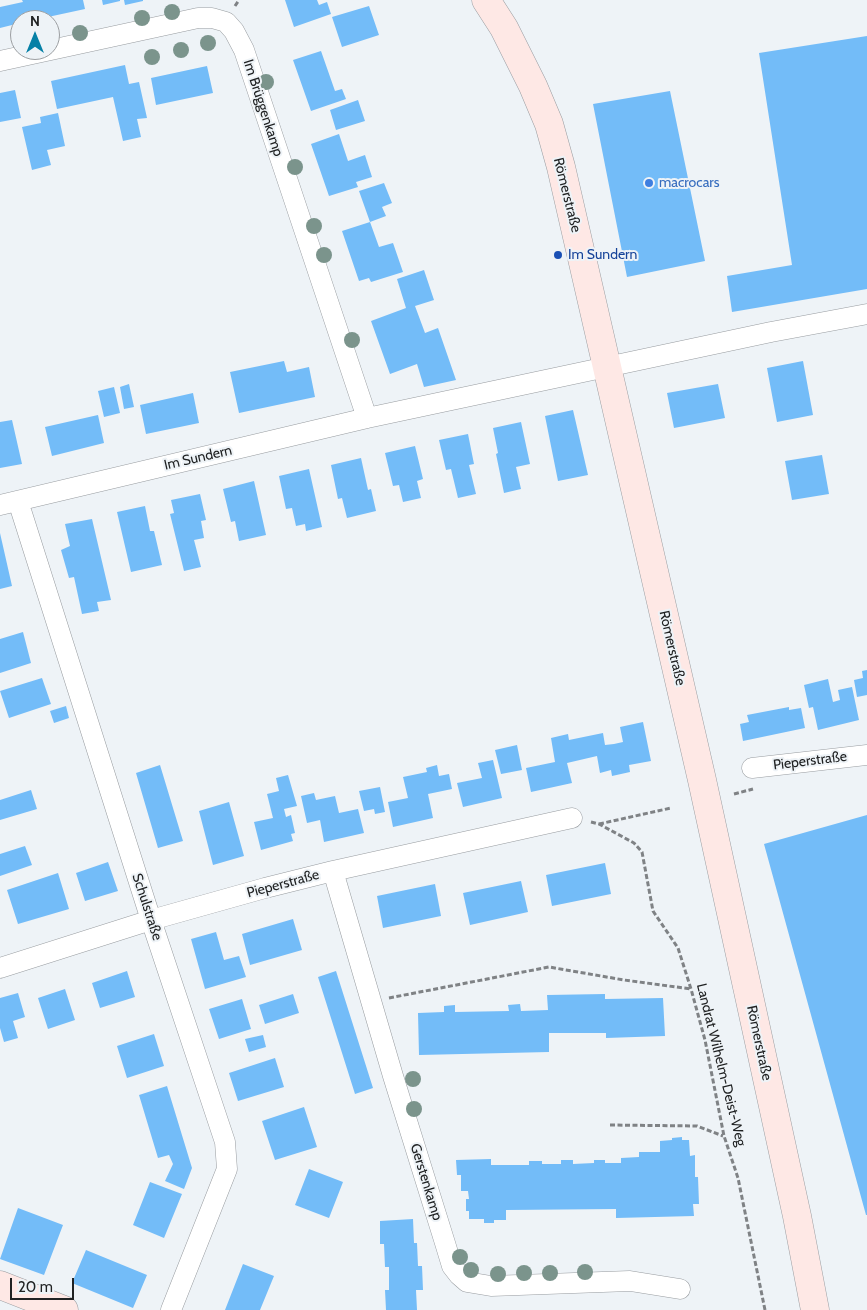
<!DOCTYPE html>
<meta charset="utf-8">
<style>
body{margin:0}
#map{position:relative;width:867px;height:1310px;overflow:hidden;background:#eef3f7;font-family:Cabin,sans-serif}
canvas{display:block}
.north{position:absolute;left:10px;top:10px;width:50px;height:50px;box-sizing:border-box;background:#eef3f7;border:1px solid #9c9fa2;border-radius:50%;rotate:0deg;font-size:14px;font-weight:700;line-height:20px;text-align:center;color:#202223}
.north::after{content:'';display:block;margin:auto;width:18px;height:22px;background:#0680a6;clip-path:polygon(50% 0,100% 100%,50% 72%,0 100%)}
.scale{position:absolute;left:10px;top:1278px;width:64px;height:22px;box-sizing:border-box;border:2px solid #202223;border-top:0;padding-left:6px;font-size:15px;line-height:18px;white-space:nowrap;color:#202223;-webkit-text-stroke:4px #eef3f7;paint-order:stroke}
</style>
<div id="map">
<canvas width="867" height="1310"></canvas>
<div class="north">N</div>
<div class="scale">20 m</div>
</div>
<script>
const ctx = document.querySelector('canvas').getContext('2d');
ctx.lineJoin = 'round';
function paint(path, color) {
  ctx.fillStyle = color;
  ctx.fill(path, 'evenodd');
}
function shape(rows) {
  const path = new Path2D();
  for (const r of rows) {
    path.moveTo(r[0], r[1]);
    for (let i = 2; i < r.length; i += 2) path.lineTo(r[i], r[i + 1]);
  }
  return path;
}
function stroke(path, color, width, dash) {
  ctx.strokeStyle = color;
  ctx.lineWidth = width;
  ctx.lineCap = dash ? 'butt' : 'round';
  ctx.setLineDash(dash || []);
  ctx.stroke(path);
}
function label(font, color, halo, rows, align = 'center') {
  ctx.font = font + ' Cabin,sans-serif';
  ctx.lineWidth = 4;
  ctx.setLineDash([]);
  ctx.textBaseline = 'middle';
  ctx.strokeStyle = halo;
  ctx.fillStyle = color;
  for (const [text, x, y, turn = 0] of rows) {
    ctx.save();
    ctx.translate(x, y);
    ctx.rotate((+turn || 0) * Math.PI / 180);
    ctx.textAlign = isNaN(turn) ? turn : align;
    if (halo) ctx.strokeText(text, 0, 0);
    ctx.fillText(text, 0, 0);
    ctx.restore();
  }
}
paint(shape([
 [22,0,83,0,85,9,34,20,20,20,20,23,0,28,0,7,23,2],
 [102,0,120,0,120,1,103,5],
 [124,0,143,0,143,1,125,5],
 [285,0,317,0,319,5,327,2,331,14,294,27],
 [369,6,379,35,342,47,332,17],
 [867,36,867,289,732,312,727,276,792,265,759,53],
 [321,51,335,91,342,89,346,99,311,111,293,60],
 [125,65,129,84,139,82,147,118,137,119,141,137,123,141,113,97,57,109,51,81],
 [207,66,213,93,156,105,151,78],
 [15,90,21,118,0,122,0,93],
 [670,91,705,261,627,277,593,104],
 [358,100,365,121,336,130,330,110],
 [58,113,65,146,47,150,51,165,32,170,22,127,41,123,40,117],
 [339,134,348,161,365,155,372,177,356,182,358,187,329,196,311,144],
 [384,183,392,203,382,207,386,216,370,222,379,247,393,243,403,272,371,282,369,278,359,281,342,231,370,222,359,191],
 [424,270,434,300,415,306,425,333,438,328,456,380,424,387,417,364,390,374,371,321,406,308,397,279],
 [284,361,287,372,309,367,315,397,239,413,230,372],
 [803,361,813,415,777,422,767,368],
 [129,384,134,407,124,409,120,387],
 [718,384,725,418,674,428,667,393],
 [114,387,120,413,104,417,98,391],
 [193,393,199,423,146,434,140,405],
 [573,410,588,475,558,481,545,416],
 [98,415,104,443,52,456,45,427],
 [12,420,22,464,0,468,0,422],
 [521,422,530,464,516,467,521,489,504,493,496,454,498,453,493,428],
 [468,434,474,464,469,465,476,494,458,498,451,469,446,470,439,440],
 [415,446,423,479,417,481,421,498,403,502,399,485,393,486,385,453],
 [822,455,829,494,792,500,785,461],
 [361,458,368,490,371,489,376,511,347,518,342,498,338,499,331,465],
 [309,469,322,527,306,531,305,524,296,526,292,508,286,509,279,476],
 [254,481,266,535,239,541,235,521,231,522,223,489],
 [200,494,206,520,201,521,204,538,194,540,201,567,184,571,170,514,174,513,171,500],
 [145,506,150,531,154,531,162,565,131,572,117,512],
 [92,519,111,600,97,602,99,611,82,614,74,577,69,578,61,550,70,546,65,524],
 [0,533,12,586,0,589],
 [23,632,31,663,0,673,0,639],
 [867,670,867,695,857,697,854,680,863,678,862,671],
 [42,678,51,704,9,718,0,691],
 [828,679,833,702,840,700,838,690,852,687,859,720,818,730,813,707,809,708,804,685],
 [66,706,69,718,54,723,50,711],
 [789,707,789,710,801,708,805,728,743,741,740,724,749,722,747,715],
 [643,722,651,761,629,765,630,772,612,776,611,770,600,773,597,756,567,763,572,783,531,792,526,768,555,762,551,738,568,734,569,740,603,733,605,745,614,744,623,742,620,727],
 [517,745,522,770,501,774,495,750],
 [493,760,502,798,463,807,457,783,482,778,478,763],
 [160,765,183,841,158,848,136,773],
 [437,765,439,776,449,774,452,789,428,794,433,818,393,827,388,802,408,798,403,777,427,772,426,768],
 [288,775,297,806,284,809,286,817,291,815,295,833,291,834,293,841,261,850,254,822,273,818,267,794,279,791,276,778],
 [380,787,385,812,375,814,374,809,364,811,359,791],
 [31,790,37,809,0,820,0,800],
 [314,793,316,800,335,796,339,813,358,809,364,833,324,842,320,820,307,823,301,796],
 [229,802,244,856,213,865,199,811],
 [867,815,867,1215,866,1215,764,844],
 [25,846,32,865,0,876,0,854],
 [108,862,118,891,85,901,76,873],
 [605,863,611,894,552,906,546,875],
 [58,873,69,909,18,924,7,890],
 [521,881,528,912,470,925,463,893],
 [435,884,441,916,383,928,377,896],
 [293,919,302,950,250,965,242,934],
 [216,932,224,960,239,956,246,977,205,989,191,939],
 [127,971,135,997,100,1008,92,983],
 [336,971,373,1088,355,1094,318,977],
 [65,989,75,1020,48,1029,38,998],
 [18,993,25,1017,13,1021,18,1038,4,1042,0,1028,0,998],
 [293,994,299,1013,265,1024,259,1005],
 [605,994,605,999,663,998,665,1036,606,1038,606,1033,549,1033,549,1052,419,1055,418,1013,444,1012,444,1006,455,1005,455,1012,509,1011,508,1005,520,1004,521,1011,548,1010,547,995],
 [242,999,251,1029,219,1039,209,1009],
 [154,1034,164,1066,127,1078,117,1046],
 [263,1035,266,1047,249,1052,245,1039],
 [275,1058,284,1087,238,1101,229,1073],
 [167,1086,192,1168,184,1189,165,1181,173,1164,169,1155,158,1158,139,1095],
 [304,1107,317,1147,275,1160,262,1121],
 [682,1137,682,1140,689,1140,690,1156,695,1155,695,1177,698,1177,699,1204,693,1204,694,1216,616,1218,616,1209,506,1210,506,1220,494,1220,494,1223,484,1223,484,1219,469,1219,469,1211,466,1211,466,1199,469,1199,468,1191,461,1191,461,1175,457,1175,456,1160,491,1159,491,1165,529,1165,529,1161,542,1161,542,1164,561,1164,561,1160,573,1160,573,1164,594,1163,594,1160,605,1160,605,1163,621,1163,621,1158,639,1157,639,1152,660,1152,660,1141,672,1140,672,1138],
 [309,1169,343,1182,329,1218,295,1205],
 [150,1182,182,1194,164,1238,133,1225],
 [18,1208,63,1225,44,1275,0,1259],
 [413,1219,414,1243,417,1243,418,1266,422,1266,423,1290,416,1290,417,1310,386,1310,385,1290,389,1290,389,1267,385,1267,384,1244,380,1244,380,1221],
 [86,1250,147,1275,133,1308,72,1283],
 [243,1264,274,1276,260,1310,225,1310]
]), '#73bcf8');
const street = shape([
 [0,61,198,18,212,18,226,22,234,31,244,50,367,418],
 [18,501,151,920,225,1142,227,1169,171,1310],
 [0,505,367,418,771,332,867,314],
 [752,768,867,755],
 [333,871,393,1076,445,1243,452,1266,459,1275,467,1282,491,1286,630,1281,680,1289],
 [0,968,151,920,265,888,333,871,572,818]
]);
const secondary = shape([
 [486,0,504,28,533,86,549,124,561,167,702,780,797,1216,815,1310],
 [0,1285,64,1310]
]);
stroke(street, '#989ca0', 21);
stroke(secondary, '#989ca0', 29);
stroke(shape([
 [235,6,239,0],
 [734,794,753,789],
 [591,822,599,824,634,843,642,852,653,911,678,948,691,989,705,1040,724,1136,738,1178,765,1310],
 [599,824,671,808],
 [389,998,549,967,624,980,691,989],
 [610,1125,697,1126,723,1136]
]), '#7f8285', 3, [5, 2.5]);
stroke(street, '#fff', 20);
stroke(secondary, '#fee8e5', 28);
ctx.fillStyle = '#7b948c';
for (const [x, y] of [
 [172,12],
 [142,18],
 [80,33],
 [208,43],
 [181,50],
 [152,57],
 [266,82],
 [295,167],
 [314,226],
 [324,255],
 [352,340],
 [413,1079],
 [414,1109],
 [460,1257],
 [471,1270],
 [585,1272],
 [524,1273],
 [550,1273],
 [498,1274]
]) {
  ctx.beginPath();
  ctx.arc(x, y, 8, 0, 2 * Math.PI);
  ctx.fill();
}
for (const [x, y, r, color] of [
 [649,183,5,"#3f7fe0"],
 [558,255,5,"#1a4fb4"]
]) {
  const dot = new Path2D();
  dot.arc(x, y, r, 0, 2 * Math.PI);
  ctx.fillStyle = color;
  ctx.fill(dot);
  stroke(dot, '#eef3f7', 2);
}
label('14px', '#202223', '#eef3f7', [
 ["Im Brüggenkamp",263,108,72],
 ["Römerstraße",567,195,76],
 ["Im Sundern",198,458,-13],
 ["Römerstraße",672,648,77],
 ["Pieperstraße",810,761,-7],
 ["Pieperstraße",283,884,-15],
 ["Schulstraße",147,907,72],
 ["Römerstraße",759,1043,78],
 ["Landrat Wilhelm-Deist-Weg",721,1065,76],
 ["Gerstenkamp",426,1182,73]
]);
label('14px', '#366cbe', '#eef3f7', [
 ["macrocars",659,183]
], 'left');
label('14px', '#164399', '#eef3f7', [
 ["Im Sundern",568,255]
], 'left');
</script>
